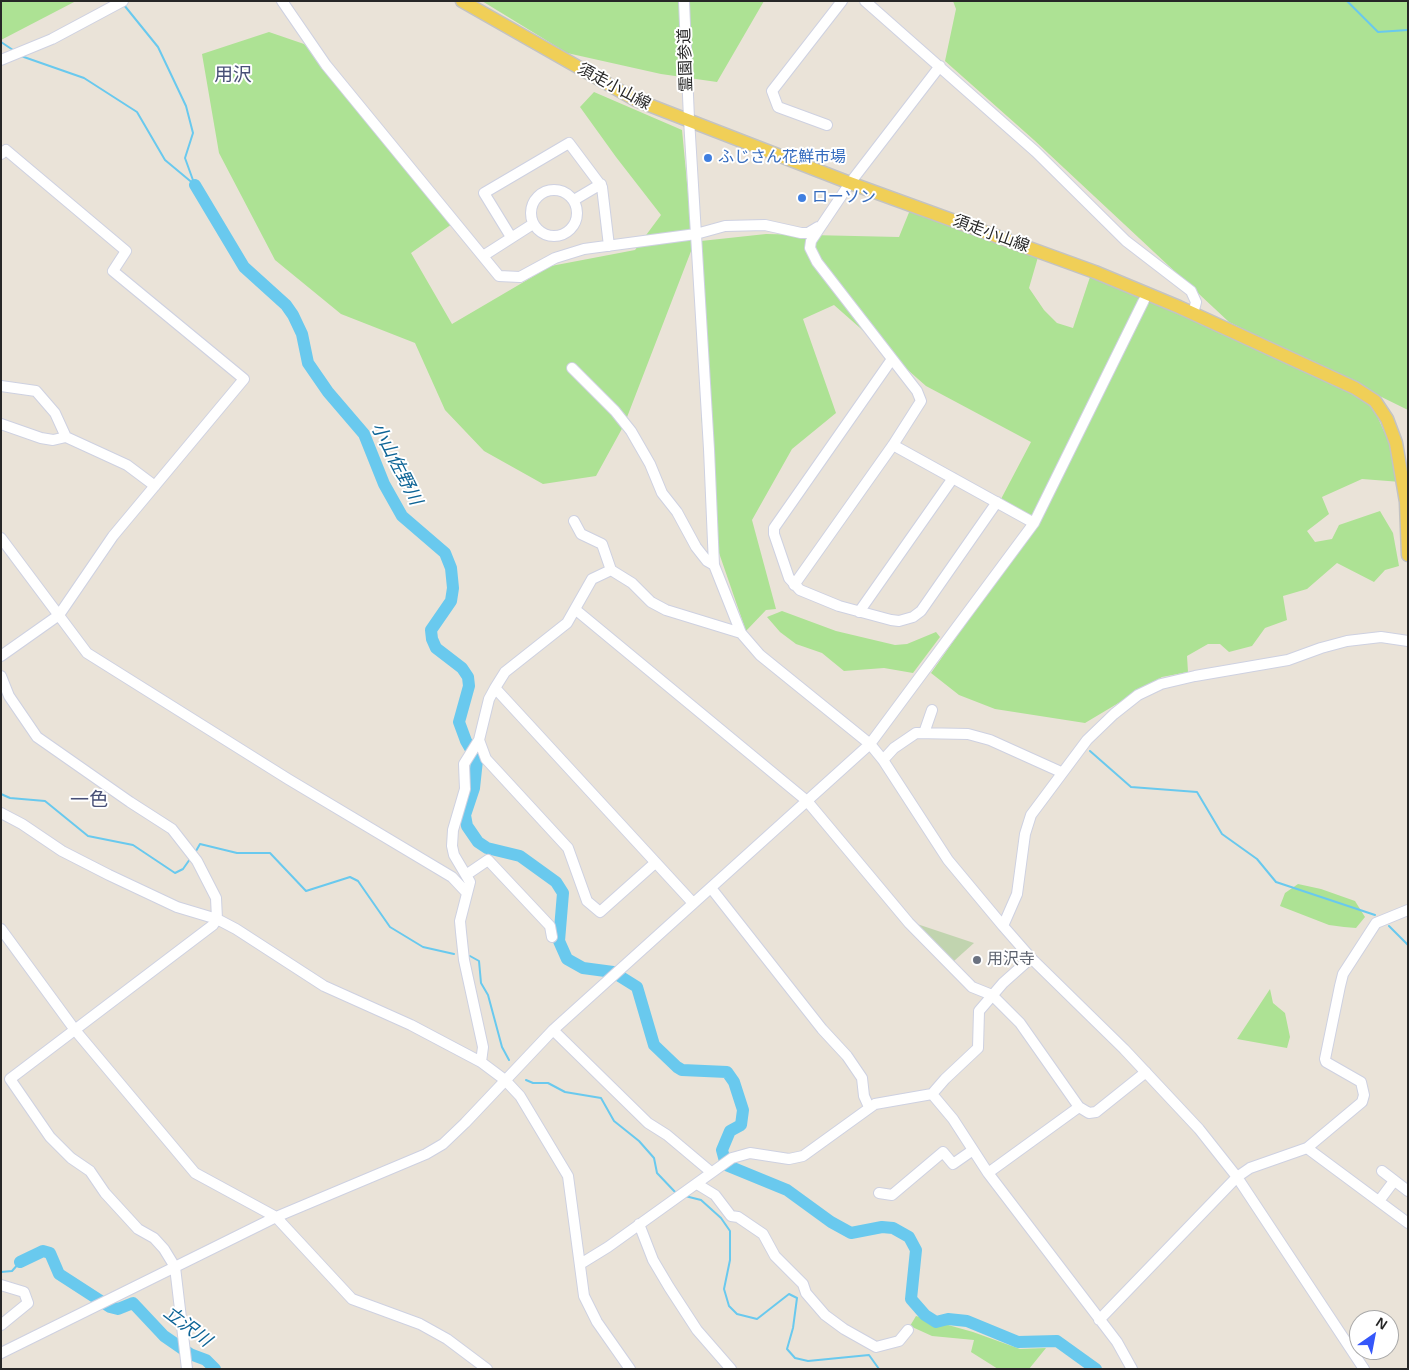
<!DOCTYPE html>
<meta charset="utf-8">
<style>
body{margin:0}
#map{position:relative;width:1409px;height:1370px;overflow:hidden;background:#eae3d8;font-family:Helvetica,sans-serif}
canvas{display:block}
.frame{position:absolute;inset:0;border:2px solid #272727;pointer-events:none}
.north{position:absolute;left:1349px;top:1310px;width:50px;height:50px;box-sizing:border-box;background:#fff;border:1px solid #a9a9a9;border-radius:50%;rotate:33deg;font-size:14px;font-weight:700;line-height:20px;text-align:center;color:#272727}
.north::after{content:'';display:block;margin:auto;width:18px;height:22px;background:#3557fa;clip-path:polygon(50% 0,100% 100%,50% 72%,0 100%)}
</style>
<div id="map">
<canvas width="1409" height="1370"></canvas>
<div class="frame"></div>
<div class="north">N</div>
</div>
<script>
const ctx = document.querySelector('canvas').getContext('2d');
ctx.lineJoin = 'round';
function paint(path, color) {
  ctx.fillStyle = color;
  ctx.fill(path, 'evenodd');
}
function shape(rows) {
  const path = new Path2D();
  for (const r of rows) {
    if (r.length === 3) {
      path.moveTo(r[0] + r[2], r[1]);
      path.arc(r[0], r[1], r[2], 0, 2 * Math.PI);
      continue;
    }
    path.moveTo(r[0], r[1]);
    for (let i = 2; i < r.length; i += 2) path.lineTo(r[i], r[i + 1]);
  }
  return path;
}
function stroke(path, color, width, dash) {
  ctx.strokeStyle = color;
  ctx.lineWidth = width;
  ctx.lineCap = dash ? 'butt' : 'round';
  ctx.setLineDash(dash || []);
  ctx.stroke(path);
}
function label(font, color, halo, rows, align = 'center') {
  ctx.font = font + ' Helvetica,"Noto Sans JP",sans-serif';
  ctx.lineWidth = 4;
  ctx.setLineDash([]);
  ctx.textBaseline = 'middle';
  ctx.strokeStyle = halo;
  ctx.fillStyle = color;
  for (const [text, x, y, turn = 0] of rows) {
    ctx.save();
    ctx.translate(x, y);
    ctx.rotate((+turn || 0) * Math.PI / 180);
    ctx.textAlign = isNaN(turn) ? turn : align;
    if (halo) ctx.strokeText(text, 0, 0);
    ctx.fillText(text, 0, 0);
    ctx.restore();
  }
}
paint(shape([
 [1,1,76,1,1,40],
 [482,1,764,1,717,82,661,74,567,53],
 [953,1,1408,1,1408,410,1229,322,1034,140,945,61,956,9],
 [269,32,304,44,335,69,452,224,411,253,452,324,551,266,635,250,661,215,616,157,580,107,594,92,682,130,693,246,624,425,596,476,543,484,484,451,445,410,415,343,341,314,275,260,219,153,202,54],
 [910,210,1038,257,1029,288,1044,310,1057,323,1073,328,1091,274,1361,396,1374,409,1391,447,1401,482,1362,479,1322,497,1329,514,1307,531,1315,542,1332,539,1339,525,1380,511,1393,533,1399,566,1385,570,1374,582,1337,563,1307,589,1283,596,1287,620,1265,628,1252,646,1229,652,1220,644,1208,644,1187,656,1188,672,1162,677,1085,723,995,709,959,695,931,673,1038,521,1001,499,1031,442,926,386,834,305,803,319,836,413,792,449,752,520,776,609,766,610,746,631,718,550,701,416,701,241,766,234,899,237],
 [782,611,836,631,895,645,907,644,936,632,940,637,913,673,884,668,844,671,822,653,796,644,780,632,767,617],
 [1298,884,1321,889,1355,901,1365,917,1356,928,1344,927,1329,925,1280,906,1285,893],
 [1270,989,1273,1003,1285,1013,1290,1037,1287,1048,1237,1039],
 [916,1316,973,1332,1020,1349,1046,1348,1029,1369,998,1369,971,1352,974,1340,932,1336,910,1326]
]), '#ade294');
paint(shape([
 [914,923,974,943,954,961]
]), '#c1d4af');
stroke(shape([
 [1347,1,1378,32,1408,30],
 [124,5,158,47,186,106,193,133,185,158,194,183],
 [1,42,13,50],
 [21,56,84,78,137,112,165,160,195,185],
 [1090,751,1131,787,1197,792,1222,834,1257,859,1276,882,1375,915],
 [1,794,10,798,45,801,88,836,133,845,175,873,183,869,190,859],
 [196,851,200,844,237,853,270,853,306,891,350,877,358,881,390,927,423,947,454,954],
 [1389,926,1408,945],
 [470,956,479,961,481,983,488,995,502,1047,509,1060],
 [526,1080,533,1083,548,1083,565,1092,601,1098,614,1121,639,1141,654,1158,657,1173,676,1193],
 [685,1196,701,1200,721,1218,730,1231,730,1260,724,1289,729,1306,737,1314,757,1319,789,1294,797,1298,793,1328,787,1349,795,1358,808,1361,869,1355,879,1369],
 [1,1272,12,1271,20,1262]
]), '#69c9ee', 2);
stroke(shape([
 [195,185,244,267,286,305,293,315,302,334,308,363,328,392,364,434,384,484,402,516,445,553,451,568,453,588,451,601,431,630,432,639,436,648,462,668,468,677,469,686,459,722,466,741,477,760,474,788,465,815,467,826,478,842,487,848,520,856,556,882,563,893,559,941,567,959,583,968,613,972,637,987,654,1045,677,1067,682,1070,727,1072,734,1082,743,1110,741,1125,730,1131,722,1150,726,1165,787,1190,831,1222,851,1233,882,1227,893,1228,909,1237,916,1250,911,1299,925,1315,936,1322,948,1319,967,1321,1018,1342,1057,1341,1096,1369],
 [20,1262,43,1251,50,1253,59,1274,110,1307,118,1309,133,1303,164,1336,190,1354,206,1360,215,1369]
]), '#69c9ee', 12);
const minor = shape([
 [282,1,326,65,499,276,520,277,555,258,584,249,696,234,725,226,765,225,801,233,808,233,818,227],
 [684,1,689,119,709,449,714,565,741,633,760,655,870,744,883,760,948,860,1003,926,1031,958,1124,1049,1199,1129,1237,1177,1364,1369],
 [865,1,1036,152,1126,241,1191,291,1196,302,1193,314],
 [1,60,52,39,123,1],
 [827,125,778,107,772,91,842,1],
 [1,154,6,150,126,251,113,271,244,379,113,536,59,615,1,656],
 [554,213,23],
 [574,200,601,184],
 [511,237,484,193,569,143,602,187,609,246],
 [483,256,533,224],
 [892,359,774,528,774,534,789,578,800,590,839,606,891,620,899,621,913,617,921,611,997,502],
 [572,368,615,411,631,431,650,464,662,493,677,512,696,547,707,561,714,565],
 [1,386,36,391,55,413,66,437],
 [1,424,41,438,53,440,66,437,127,465,155,486],
 [893,445,1034,523],
 [574,521,581,534,602,544,611,570],
 [1,538,87,653,288,779,452,877,467,893],
 [794,585,893,445,921,401,917,391,817,262,810,248,811,241,850,183,940,66],
 [576,610,807,801,909,923,972,987,992,995,1020,1023,1079,1107,1089,1113,1096,1112,1146,1072],
 [859,612,953,478],
 [1,676,9,696,37,737,130,802,172,829,197,861,216,898,217,919,213,925,10,1079,50,1137,71,1158,90,1171,105,1193,138,1229,154,1238,164,1249,175,1267,187,1369],
 [495,688,693,903],
 [924,733,932,710],
 [479,740,486,759,568,848,587,901,600,912,655,863],
 [883,760,894,748,916,733,968,734,990,740,1061,772],
 [1,813,22,824,62,851,109,875,177,907,217,919,236,929,324,986,411,1025,481,1062,505,1080,520,1096,568,1176,584,1296,597,1322,630,1369],
 [466,875,488,860,550,926,552,937],
 [711,888,822,1029,847,1056,862,1078,864,1096,869,1107],
 [1003,926,1017,894,1025,834,1031,815,1087,740,1114,714,1138,695,1161,684,1195,676,1288,660,1321,648,1347,641,1381,637,1408,641],
 [1,929,75,1030,195,1173,276,1217,352,1299,420,1324,447,1339,487,1369],
 [553,1030,648,1123,667,1135,711,1172],
 [481,1062,483,1047,464,960,461,932,460,921,470,882,454,855,452,846,453,830,465,789,464,764,479,740,489,699,495,688,505,672,567,623,592,579,611,570,632,583,651,602,666,610,741,633],
 [932,1094,953,1119,988,1173,1117,1342,1132,1369],
 [1307,1148,1408,1223],
 [1382,1171,1408,1191],
 [988,1173,1079,1107],
 [697,1184,715,1195,731,1216,738,1217,763,1234,775,1256,803,1284,806,1293,825,1315,844,1329,876,1347,899,1341,908,1330],
 [879,1193,892,1195,943,1152,953,1164,973,1150],
 [1379,1201,1394,1181],
 [639,1224,653,1260,669,1287,697,1330,731,1369],
 [582,1263,608,1247,732,1158,750,1153,789,1159,803,1156,875,1104,932,1094,945,1079,978,1048,979,1011,1003,983,1031,958],
 [1,1285,24,1292,28,1303,1,1325],
 [1099,1320,1237,1177,1250,1168,1307,1148,1362,1102,1364,1095,1361,1082,1326,1062,1325,1059,1340,986,1343,974,1376,923,1408,910],
 [1,1353,276,1217,426,1154,443,1144,465,1123,553,1030,870,744,1034,523,1147,294]
]);
const major = shape([
 [462,1,636,100,850,183,1095,272,1179,307,1355,388,1375,401,1387,419,1396,443,1406,502,1408,555]
]);
stroke(minor, '#ced1e1', 12);
stroke(major, '#c3c3c3', 15);
stroke(minor, '#fff', 10);
stroke(major, '#f0cf57', 12);
for (const [x, y, r, color] of [
 [708,158,5,"#3f7fe0"],
 [802,198,5,"#3f7fe0"],
 [977,960,5,"#6b7280"]
]) {
  const dot = new Path2D();
  dot.arc(x, y, r, 0, 2 * Math.PI);
  ctx.fillStyle = color;
  ctx.fill(dot);
  stroke(dot, '#fff', 2);
}
label('16px', '#272727', '#fff', [
 ["霊園参道",686,60,-92],
 ["須走小山線",614,87,28],
 ["須走小山線",991,234,20]
]);
label('16px', '#366cbe', '#fff', [
 ["ふじさん花鮮市場",718,158],
 ["ローソン",812,198]
], 'left');
label('16px', '#5b616d', '#fff', [
 ["用沢寺",987,960]
], 'left');
label('italic 18px', '#0d6496', '#fff', [
 ["小山佐野川",396,464,63],
 ["立沢川",187,1327,37]
]);
label('19px', '#485077', '#fff', [
 ["用沢",233,76],
 ["一色",89,801]
]);
</script>
